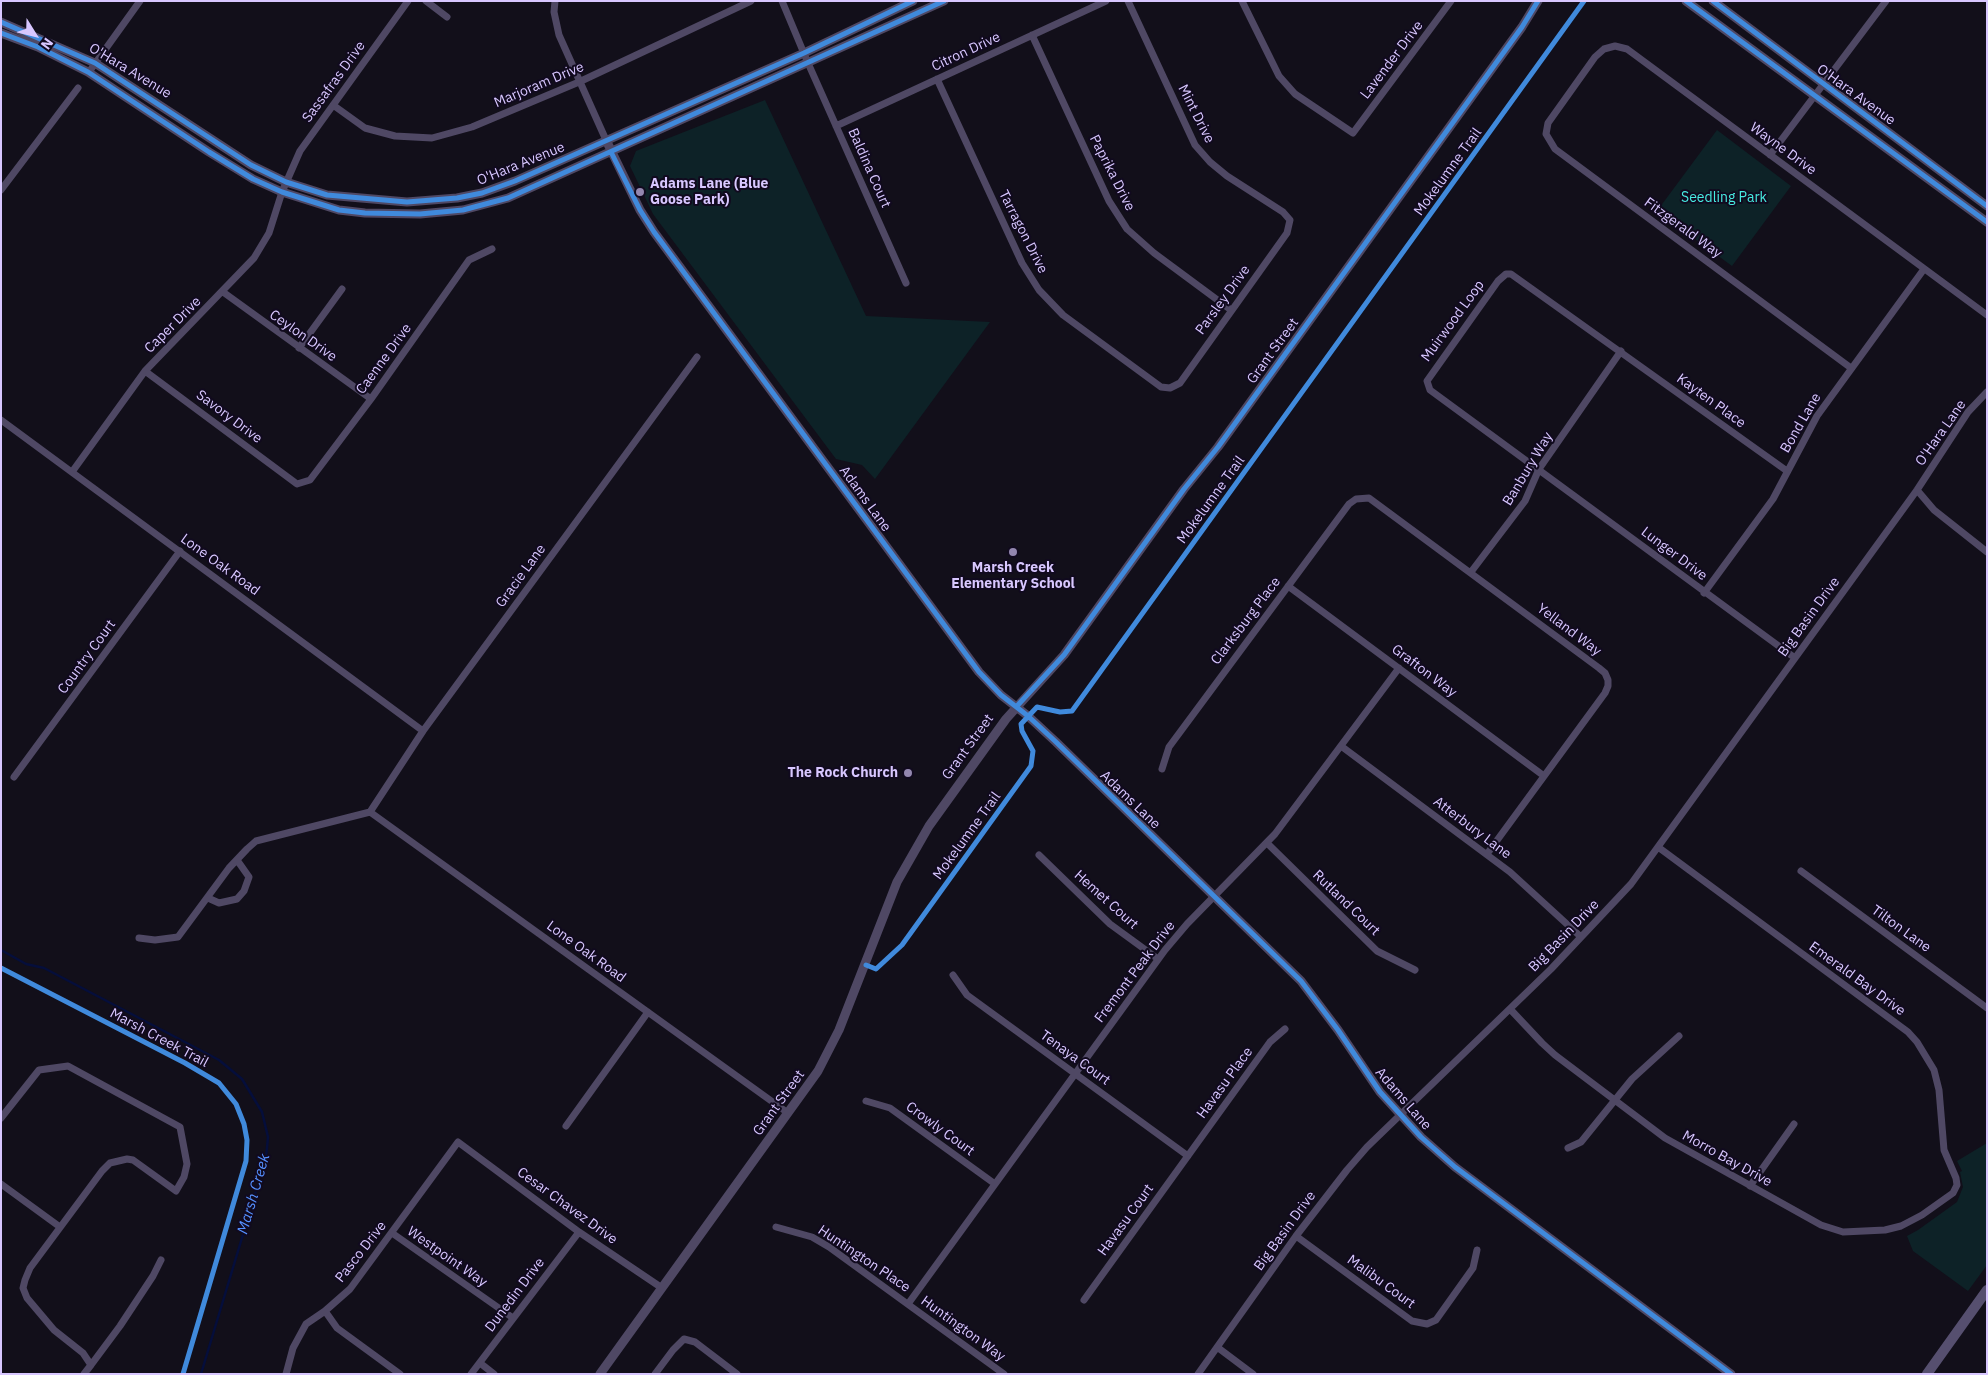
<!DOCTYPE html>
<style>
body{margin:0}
#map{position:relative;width:1988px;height:1375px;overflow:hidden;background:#120f1a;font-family:"IBM Plex Sans",sans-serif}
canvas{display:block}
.frame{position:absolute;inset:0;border:2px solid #d8c7ff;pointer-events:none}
.north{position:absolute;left:10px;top:10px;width:50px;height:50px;-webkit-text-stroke:4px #110a1f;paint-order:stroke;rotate:126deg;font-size:14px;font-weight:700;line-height:20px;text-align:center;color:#d8c7ff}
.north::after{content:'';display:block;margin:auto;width:18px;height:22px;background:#d8c7ff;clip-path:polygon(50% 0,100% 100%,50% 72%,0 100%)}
</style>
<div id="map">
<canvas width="1988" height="1375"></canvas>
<div class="frame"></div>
<div class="north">N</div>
</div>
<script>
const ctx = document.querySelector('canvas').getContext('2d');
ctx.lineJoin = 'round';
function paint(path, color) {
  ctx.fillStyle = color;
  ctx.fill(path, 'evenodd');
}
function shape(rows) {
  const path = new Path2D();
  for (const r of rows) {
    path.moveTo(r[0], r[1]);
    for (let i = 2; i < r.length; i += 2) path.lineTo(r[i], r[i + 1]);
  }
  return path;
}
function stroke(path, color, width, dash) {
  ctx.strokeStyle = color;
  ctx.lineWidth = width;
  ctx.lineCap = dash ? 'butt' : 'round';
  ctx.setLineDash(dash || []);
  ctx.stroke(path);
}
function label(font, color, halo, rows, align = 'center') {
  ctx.font = font + ' "IBM Plex Sans",sans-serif';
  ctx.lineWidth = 4;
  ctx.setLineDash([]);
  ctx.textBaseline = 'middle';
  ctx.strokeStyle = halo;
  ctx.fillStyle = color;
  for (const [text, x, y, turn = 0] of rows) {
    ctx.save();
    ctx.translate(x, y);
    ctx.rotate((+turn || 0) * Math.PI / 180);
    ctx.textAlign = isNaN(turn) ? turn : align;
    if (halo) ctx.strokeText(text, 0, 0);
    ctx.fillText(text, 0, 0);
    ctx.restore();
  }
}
paint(shape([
 [765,100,866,316,990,322,875,479,862,465,836,459,653,214,630,166,636,151],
 [1717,130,1791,186,1732,266,1657,211],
 [1987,1143,1987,1265,1968,1291,1913,1251,1907,1236,1918,1230,1957,1202,1963,1187,1960,1172,1962,1171,1957,1161]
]), '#0d2227');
stroke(shape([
 [1,950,26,964,44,968,219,1060,242,1079,262,1112,268,1137,266,1158,201,1374]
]), '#050e3b', 2.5);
stroke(shape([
 [426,1,447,17],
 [555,1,554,12,559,35,606,140],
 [782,1,808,63,906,283],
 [1242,1,1279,76,1295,94,1353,133,1451,1],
 [1032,35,1109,201,1127,229,1154,253,1231,310],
 [89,72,140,1],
 [937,79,1022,263,1039,290,1063,315,1161,387,1170,388,1180,383,1287,233,1290,220,1283,212,1227,176,1210,162,1195,145,1128,1],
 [333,105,365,128,395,136,432,138,472,127,579,82,751,1],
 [836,126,1106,1],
 [1770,155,1886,1],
 [1,190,78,88],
 [223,292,371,399],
 [299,348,342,289],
 [1851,368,1555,149,1546,134,1548,123,1595,57,1604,49,1615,46,1627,49,1987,315],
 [145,371,297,484,310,480,371,399,469,260,492,249],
 [1,420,423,731],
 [1787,471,1511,274,1506,274,1498,281,1427,381,1430,390,1795,658],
 [72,472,145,371,254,258,269,233,282,192,300,151,408,1],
 [1917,490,1934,510,1987,552],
 [1471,572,1525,501,1539,469,1621,351],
 [1288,586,1544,776],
 [1704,593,1773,499,1817,416,1924,269],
 [1341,746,1510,872,1581,937],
 [1162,769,1169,747,1349,504,1356,499,1369,498,1599,668,1605,673,1608,680,1608,686,1605,693,1487,854],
 [14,777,180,551],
 [370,812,423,731,697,357],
 [370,812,788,1113],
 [1267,843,1377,951,1415,970],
 [1039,855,1110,924,1158,959],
 [1801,871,1987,1008],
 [208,898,219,903,237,899,244,891,249,877,237,860],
 [139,938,155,940,178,937,229,868,247,849,256,841,370,812],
 [953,975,967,995,1188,1156],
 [1510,1009,1542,1043,1555,1055,1665,1138,1821,1225,1843,1232,1885,1230,1901,1226,1922,1215,1953,1193,1957,1185,1956,1178,1944,1150,1939,1090,1934,1070,1917,1042,1908,1032,1658,847],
 [866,1101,890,1108,995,1184],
 [1,1118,39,1070,68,1066,180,1127,187,1164,184,1177,176,1191,133,1160,127,1159,110,1163,102,1171,30,1268,25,1280,23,1288,27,1298,54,1330,83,1353,91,1365,84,1374],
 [566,1126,648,1012],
 [1568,1148,1581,1142,1632,1079,1679,1036],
 [1,1184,60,1227],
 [1750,1186,1794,1124],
 [776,1227,812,1237,829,1247,1004,1374],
 [392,1233,513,1318],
 [1296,1236,1412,1321,1427,1324,1436,1320,1473,1268,1477,1250],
 [1084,1300,1270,1042,1285,1029],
 [908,1304,1165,950,1187,924,1275,834,1399,668],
 [325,1311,337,1328,400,1374],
 [1217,1347,1253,1374],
 [480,1363,494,1374],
 [91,1365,120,1326,153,1276,161,1260],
 [286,1374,293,1348,306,1324,325,1311,350,1289,458,1142,579,1232,662,1288],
 [471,1374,579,1232],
 [655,1374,673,1350,684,1339,695,1342,737,1374],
 [1198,1374,1296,1236,1347,1170,1367,1147,1551,969,1631,884,1917,490,1968,412,1987,392]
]), '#4f4864', 7);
stroke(shape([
 [1686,1,1987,222],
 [1713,1,1987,206],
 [1,22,95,63,251,165,286,182,327,195,407,202,457,198,482,193,515,181,804,53,913,1],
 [1,33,38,47,88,72,209,152,253,179,282,192,339,210,365,213,420,214,463,210,508,198,944,1],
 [606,140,640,210,654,232,979,672,1001,695,1028,716,1056,742,1301,981,1338,1030,1380,1092,1421,1137,1455,1167,1731,1374],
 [600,1374,818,1071,839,1030,897,882,929,826,1006,719,1064,655,1184,489,1218,447,1522,27,1538,1]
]), '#4f4864', 9);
stroke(shape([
 [1927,1374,1987,1290]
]), '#564f6f', 10);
stroke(shape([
 [1686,1,1987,222],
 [1713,1,1987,206],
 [1,22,95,63,251,165,286,182,327,195,407,202,457,198,482,193,515,181,804,53,913,1],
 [1,33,38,47,88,72,209,152,253,179,282,192,339,210,365,213,420,214,463,210,508,198,944,1],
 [611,152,640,210,654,232,979,672,1001,695,1028,716,1056,742,1301,981,1338,1030,1380,1092,1421,1137,1455,1167,1731,1374],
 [1017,706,1064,655,1184,489,1218,447,1522,27,1538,1],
 [866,965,876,969,902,945,1031,766,1033,751,1022,731,1021,724,1037,707,1060,712,1072,711,1584,1],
 [1,968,185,1063,219,1083,236,1104,244,1124,247,1140,246,1161,183,1374]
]), '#408adc', 5);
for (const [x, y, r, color] of [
 [640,192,5,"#9387af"],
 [1013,552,5,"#9387af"],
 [908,773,5,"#9387af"]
]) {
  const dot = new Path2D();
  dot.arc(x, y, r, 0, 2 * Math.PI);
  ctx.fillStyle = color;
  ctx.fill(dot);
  stroke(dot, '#110a1f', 2);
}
label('14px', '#d8c7ff', '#110a1f', [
 ["Citron Drive",966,52,-25],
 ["Lavender Drive",1392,60,-53],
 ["O'Hara Avenue",130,71,31],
 ["Sassafras Drive",334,82,-54],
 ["Marjoram Drive",539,85,-23],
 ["O'Hara Avenue",1856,95,36],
 ["Mint Drive",1196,114,63],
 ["Wayne Drive",1783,149,36],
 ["O'Hara Avenue",521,164,-22],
 ["Baldina Court",869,168,66],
 ["Mokelumne Trail",1448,172,-54],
 ["Paprika Drive",1112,173,63],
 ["Fitzgerald Way",1683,228,36],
 ["Tarragon Drive",1023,232,63],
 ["Parsley Drive",1223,300,-54],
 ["Muirwood Loop",1453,321,-54],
 ["Caper Drive",173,325,-45],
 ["Ceylon Drive",303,336,35],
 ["Grant Street",1273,351,-54],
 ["Caenne Drive",384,359,-54],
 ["Kayten Place",1711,401,36],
 ["Savory Drive",229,417,37],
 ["Bond Lane",1801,423,-60],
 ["O'Hara Lane",1941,433,-55],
 ["Banbury Way",1528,469,-59],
 ["Adams Lane",865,499,54],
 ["Mokelumne Trail",1211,500,-54],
 ["Lunger Drive",1674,554,37],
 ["Lone Oak Road",220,565,36],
 ["Gracie Lane",521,576,-54],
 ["Big Basin Drive",1809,617,-54],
 ["Clarksburg Place",1246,621,-53],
 ["Yelland Way",1569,630,37],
 ["Country Court",87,657,-54],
 ["Grafton Way",1424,671,37],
 ["Grant Street",968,747,-54],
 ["Adams Lane",1130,800,44],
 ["Atterbury Lane",1472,828,37],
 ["Mokelumne Trail",967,836,-54],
 ["Hemet Court",1106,900,42],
 ["Rutland Court",1346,903,44],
 ["Tilton Lane",1901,929,36],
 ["Big Basin Drive",1564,936,-46],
 ["Lone Oak Road",586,952,36],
 ["Fremont Peak Drive",1135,972,-53],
 ["Emerald Bay Drive",1857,979,36],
 ["Marsh Creek Trail",159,1038,28],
 ["Tenaya Court",1075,1058,36],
 ["Havasu Place",1225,1083,-54],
 ["Adams Lane",1403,1099,49],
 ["Grant Street",779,1103,-54],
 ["Crowly Court",940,1129,36],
 ["Morro Bay Drive",1727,1159,29],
 ["Cesar Chavez Drive",567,1206,36],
 ["Havasu Court",1126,1220,-54],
 ["Big Basin Drive",1285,1231,-54],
 ["Pasco Drive",361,1252,-52],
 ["Westpoint Way",447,1257,35],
 ["Huntington Place",864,1259,34],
 ["Malibu Court",1381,1282,36],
 ["Dunedin Drive",515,1295,-53],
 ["Huntington Way",963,1329,36]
]);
label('bold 14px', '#d8c7ff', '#110a1f', [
 ["Adams Lane (Blue",650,184],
 ["Goose Park)",650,200],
 ["Marsh Creek",1013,568,"center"],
 ["Elementary School",1013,584,"center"],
 ["The Rock Church",898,773,"right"]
], 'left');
label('14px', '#47ebe1', '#110a1f', [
 ["Seedling Park",1724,198]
]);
label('italic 15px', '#5590ff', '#110a1f', [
 ["Marsh Creek",254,1194,-74]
]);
</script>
